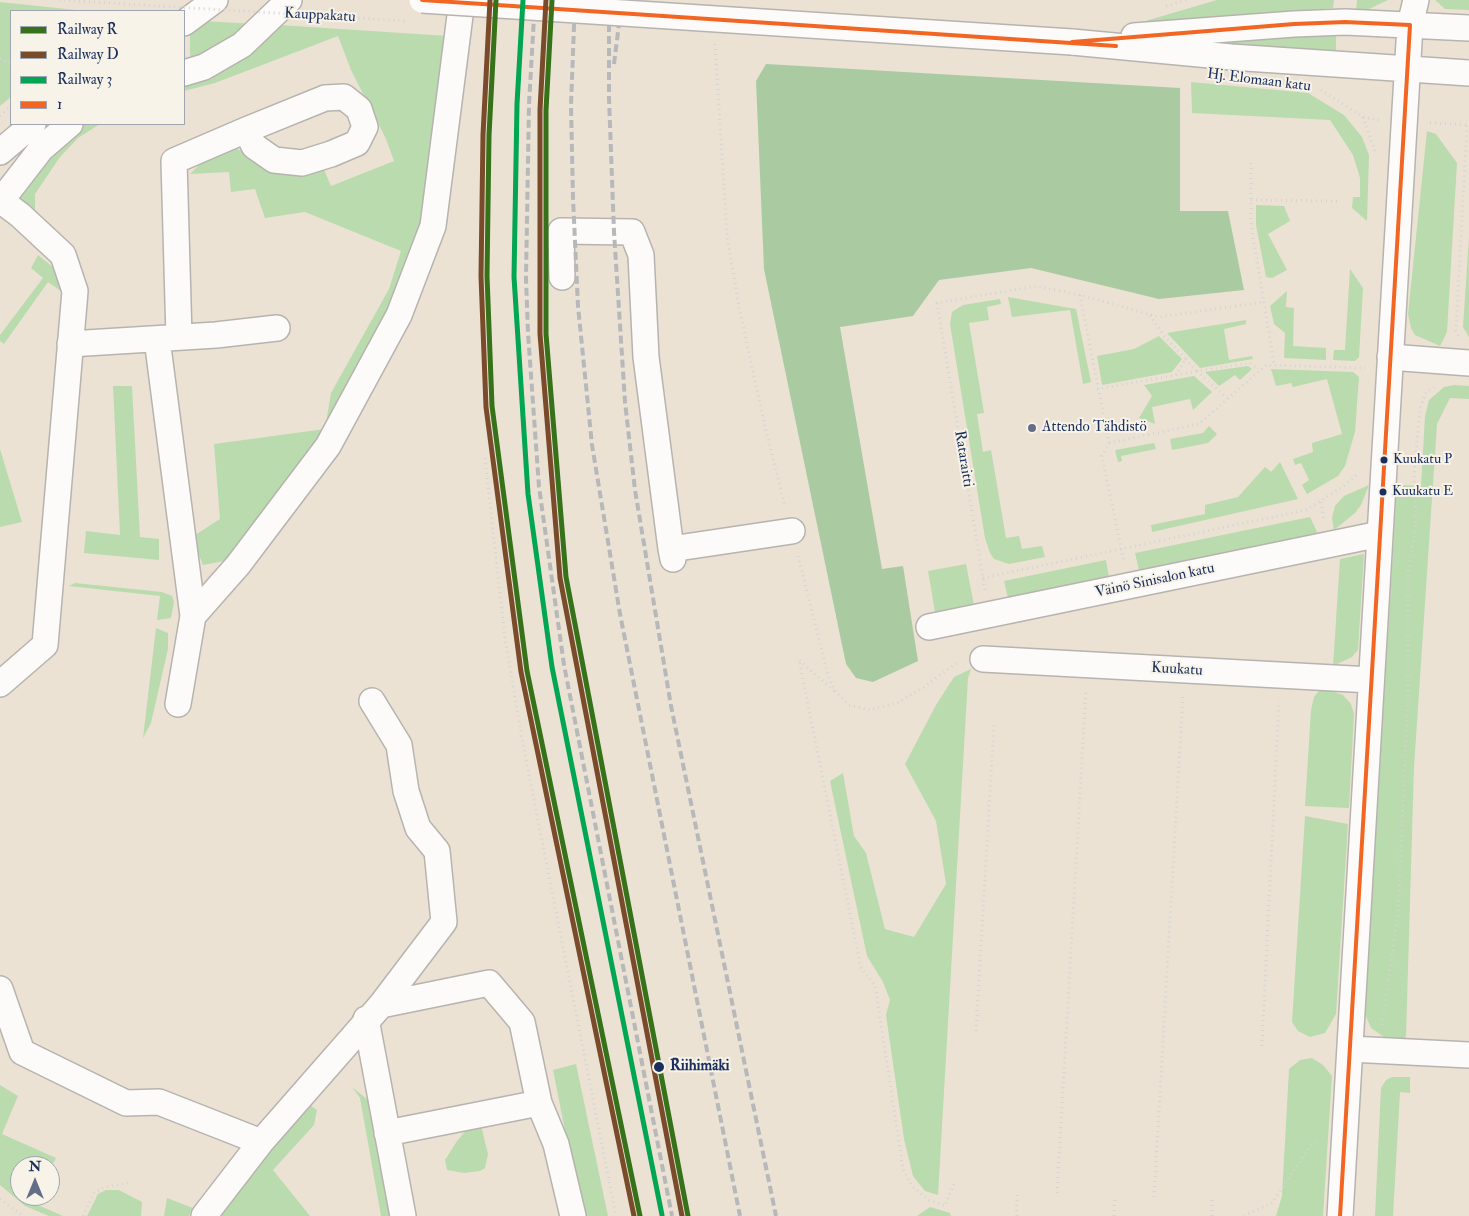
<!DOCTYPE html>
<meta charset="utf-8">
<style>
body{margin:0}
#map{position:relative;width:1469px;height:1216px;overflow:hidden;background:#ebe2d4;font-family:"IM FELL Double Pica",serif}
canvas{display:block}
.legend{position:absolute;left:10px;top:10px;width:175px;height:115px;box-sizing:border-box;background:#f7f3e8;border:1px solid #9fa5b1;margin:0;padding:6px 9px;list-style:none;font-size:15px;color:#1b2f5e}
.legend li{display:flex;align-items:center;gap:10px;height:25px}
.legend b{width:25px;border:1px solid #9fa5b1}
.north{position:absolute;left:10px;top:1156px;width:50px;height:50px;box-sizing:border-box;background:#f7f3e8;border:1px solid #9fa5b1;border-radius:50%;rotate:0deg;font-size:14px;font-weight:700;line-height:20px;text-align:center;color:#1b2f5e}
.north::after{content:'';display:block;margin:auto;width:18px;height:22px;background:#646e87;clip-path:polygon(50% 0,100% 100%,50% 72%,0 100%)}
</style>
<div id="map">
<canvas width="1469" height="1216"></canvas>
<ul class="legend">
<li><b style="height:6px;background:#357219"></b>Railway R</li>
<li><b style="height:6px;background:#7a4b2a"></b>Railway D</li>
<li><b style="height:6px;background:#00a651"></b>Railway 3</li>
<li><b style="height:6px;background:#f26522"></b>1</li>
</ul>
<div class="north">N</div>
</div>
<script>
const ctx = document.querySelector('canvas').getContext('2d');
ctx.lineJoin = 'round';
function paint(path, color) {
  ctx.fillStyle = color;
  ctx.fill(path, 'evenodd');
}
function shape(rows) {
  const path = new Path2D();
  for (const r of rows) {
    path.moveTo(r[0], r[1]);
    for (let i = 2; i < r.length; i += 2) path.lineTo(r[i], r[i + 1]);
  }
  return path;
}
function stroke(path, color, width, dash) {
  ctx.strokeStyle = color;
  ctx.lineWidth = width;
  ctx.lineCap = dash ? 'butt' : 'round';
  ctx.setLineDash(dash || []);
  ctx.stroke(path);
}
function label(font, color, halo, rows, align = 'center') {
  ctx.font = font + ' "IM FELL Double Pica",serif';
  ctx.lineWidth = 4;
  ctx.setLineDash([]);
  ctx.textBaseline = 'middle';
  ctx.strokeStyle = halo;
  ctx.fillStyle = color;
  for (const [text, x, y, turn = 0] of rows) {
    ctx.save();
    ctx.translate(x, y);
    ctx.rotate((+turn || 0) * Math.PI / 180);
    ctx.textAlign = isNaN(turn) ? turn : align;
    if (halo) ctx.strokeText(text, 0, 0);
    ctx.fillText(text, 0, 0);
    ctx.restore();
  }
}
paint(shape([
 [1217,0,1334,0,1333,8,1153,25,1142,22],
 [1357,0,1388,0,1369,9,1356,10],
 [1435,0,1469,0,1469,10,1445,9],
 [0,2,85,11,11,11,11,97,0,106],
 [202,21,257,24,194,59,190,55,190,35,193,28],
 [279,25,448,36,429,225,395,297,318,442,224,561,203,565,192,537,220,519,214,444,325,429,331,393,389,289,401,251,305,212,265,218,255,189,231,192,229,172,190,174,206,158,236,148,262,165,322,165,331,186,394,161,386,139,351,70,338,36,215,83,184,91,184,83],
 [1297,34,1336,35,1336,51,1228,45,1223,44,1222,40],
 [1191,82,1308,93,1344,115,1362,137,1369,155,1367,221,1352,208,1353,197,1360,197,1360,178,1353,155,1330,120,1192,113],
 [86,124,100,124,78,138,60,157,35,194,35,212,22,203,20,192,42,162,75,130],
 [1427,131,1436,134,1457,163,1447,332,1440,346,1415,335,1411,328,1408,314],
 [1256,205,1284,206,1290,221,1268,234,1287,270,1272,278,1266,277,1256,225],
 [1469,237,1469,337,1463,327],
 [38,255,59,272,65,285,61,291,48,282,4,344,0,341,0,335,43,278,31,268],
 [1350,269,1363,288,1359,357,1355,361,1333,360,1334,350,1345,350],
 [1287,291,1286,307,1294,308,1293,346,1326,348,1326,360,1284,358,1285,333,1274,324,1270,306],
 [1008,297,1076,309,1091,382,1083,384,1070,310,1012,317],
 [1000,299,1001,304,987,307,989,320,969,323,984,413,977,414,983,452,991,450,1006,538,1019,536,1022,549,1042,546,1045,557,1009,564,994,559,990,553,985,538,950,324,952,312,963,305],
 [1246,320,1246,324,1224,329,1229,360,1252,356,1253,359,1200,368,1167,333],
 [1159,336,1182,359,1172,372,1102,385,1097,356,1134,349],
 [1248,366,1252,369,1240,380,1235,375,1219,386,1205,372],
 [1271,369,1353,372,1359,377,1355,432,1345,466,1338,476,1307,494,1302,485,1309,480,1301,463,1295,465,1293,459,1313,452,1312,443,1342,434,1327,379,1293,387,1291,383,1276,386],
 [1194,376,1212,392,1193,410,1190,399,1152,407,1155,424,1139,418,1152,396,1144,385],
 [1454,385,1469,386,1469,399,1450,398,1437,424,1414,767,1406,1036,1404,1040,1387,1039,1371,1028,1365,1014,1397,485,1421,486,1425,416,1429,400,1444,387],
 [113,386,132,386,140,537,159,539,159,560,84,553,86,531,120,535],
 [1209,426,1217,434,1208,443,1172,450,1170,439,1203,433],
 [1154,443,1156,449,1121,456,1122,461,1118,462,1115,450],
 [0,449,22,522,0,527],
 [1280,462,1298,499,1152,532,1151,525,1205,514,1205,505,1238,497,1265,467,1271,472],
 [1369,485,1361,505,1355,513,1334,530,1332,518,1335,506,1344,496],
 [1310,517,1318,534,1139,570,1135,553],
 [1364,554,1358,650,1352,657,1333,666,1340,559],
 [1106,560,1109,577,1008,598,1004,581],
 [966,564,974,605,935,612,928,571],
 [75,583,162,592,172,596,174,602,171,618,157,620,160,596,69,586],
 [156,628,168,633,168,649,151,723,143,738],
 [971,669,968,678,938,1195,925,1191,913,1176,904,1139,886,1015,890,1000,883,982,867,956,830,781,843,773,854,836,866,853,885,929,914,937,946,884,936,821,905,764,936,705,954,677],
 [1328,690,1343,695,1351,704,1354,714,1349,808,1305,806,1311,710,1314,697,1319,691],
 [1305,816,1348,824,1336,1014,1325,1033,1310,1037,1298,1031,1292,1022],
 [1312,1058,1323,1065,1332,1076,1323,1216,1276,1216,1282,1196,1289,1069,1300,1060],
 [576,1064,608,1216,582,1216,553,1070],
 [1392,1077,1410,1077,1410,1093,1400,1092,1393,1216,1375,1216,1381,1088,1386,1080],
 [0,1085,18,1096,2,1134,56,1158,52,1166,46,1164,45,1166,20,1166,20,1196,33,1196,31,1202,63,1216,49,1216,25,1206,0,1185],
 [352,1087,368,1100,390,1216,381,1216,360,1098],
 [304,1101,317,1110,314,1125,273,1170,310,1216,218,1216],
 [481,1125,488,1154,485,1168,480,1171,464,1173,447,1170,445,1160,457,1141,468,1128],
 [106,1190,119,1190,142,1202,141,1216,87,1216,98,1194],
 [167,1198,193,1208,189,1216,164,1216],
 [930,1207,950,1213,951,1216,956,1216,917,1216]
]), '#badbae');
paint(shape([
 [766,64,1180,88,1180,211,1228,211,1244,290,1159,299,1031,268,939,280,913,316,840,327,882,569,903,566,918,661,873,682,856,678,846,664,764,269,756,81]
]), '#aacaa2');
const minor = shape([
 [184,23,215,0],
 [1134,36,1294,24,1345,22,1469,28],
 [1072,42,1231,57,1469,73],
 [184,73,204,67,242,45,289,0],
 [0,152,33,124],
 [0,200,20,215,63,255,75,291,45,645,0,684],
 [0,202,41,149,70,124],
 [562,277,561,231,632,232,641,255,646,357,671,549],
 [179,337,174,161,246,130,325,98,344,97,359,109,365,127,357,143,331,154,302,163,274,160,254,146,246,130],
 [157,339,193,616,178,704],
 [70,344,216,335,277,328],
 [1390,357,1469,363],
 [673,559,671,549,792,531],
 [193,616,238,565,328,446,399,315,433,226,462,0],
 [929,627,1380,534],
 [983,659,1371,680],
 [0,989,22,1052,126,1103,159,1102,261,1142],
 [381,1005,489,983,522,1022,539,1103,387,1133],
 [366,1019,403,1216],
 [1350,1049,1469,1055],
 [539,1103,556,1144,573,1216],
 [204,1216,261,1142,381,1005,444,922,437,851,418,828,406,791,399,745,372,701],
 [1340,1216,1410,25,1416,0]
]);
stroke(minor, '#b7b3af', 28);
stroke(shape([
 [1166,6,1187,0],
 [715,44,727,236,740,312,766,431,785,506],
 [0,59,11,64],
 [1321,90,1363,117,1379,120],
 [0,116,11,105],
 [1363,117,1375,151],
 [1430,123,1469,125],
 [1251,163,1251,225,1274,364],
 [1251,200,1339,201],
 [1080,295,1109,443,1102,456,1124,562],
 [1458,336,1456,331,1467,125],
 [1196,371,1250,363,1258,369],
 [1197,371,1227,398],
 [1176,375,1196,371,1186,359],
 [1097,389,1176,375,1186,359,1164,336,1149,314],
 [1109,443,1199,424,1266,365,1365,368],
 [485,458,505,638,522,739,616,1216],
 [1321,502,1324,521],
 [798,556,828,675,835,691,849,705,870,710,897,703,924,687,958,662],
 [983,578,1306,510,1344,486,1359,473],
 [985,590,937,303,1036,286,1080,295,1159,317,1264,302],
 [834,691,799,660,861,968,875,985,903,1169,912,1186,929,1200,945,1206,954,1183],
 [1382,1025,1398,914,1408,692,1408,573,1416,526,1414,476,1420,408,1426,392,1434,387],
 [976,1031,994,724],
 [1262,1046,1279,701],
 [1057,1193,1086,689],
 [1154,1197,1183,694],
 [0,1199,23,1216],
 [83,1216,94,1193,105,1187,128,1183],
 [1017,1216,1017,1192],
 [1114,1216,1115,1196],
 [1212,1216,1212,1200],
 [1244,1216,1272,1203,1308,1149,1318,1139]
]), '#d5d4d2', 3, [1, 4]);
stroke(minor, '#fcfbf9', 25);
stroke(shape([
 [535,0,529,104,526,278,528,333,539,487,564,665,672,1216],
 [575,0,571,105,573,198,578,306,592,445,620,614,740,1216],
 [609,0,609,98,614,232,625,402,635,490,671,706,776,1216],
 [614,64,622,0]
]), '#b6b8ba', 4, [8, 4]);
const minorBridge = shape([
 [422,0,1072,42]
]);
stroke(minorBridge, '#b7b3af', 28, []);
stroke(shape([
 [59,0,407,21]
]), '#d5d4d2', 3, [1, 4]);
stroke(minorBridge, '#fcfbf9', 25);
stroke(shape([
 [422,0,1116,46],
 [1072,42,1294,24,1345,22,1410,25,1340,1216]
]), '#f26522', 4);
stroke(shape([
 [496,0,489,135,487,276,492,406,527,671,640,1216],
 [552,0,546,110,546,334,566,577,688,1216]
]), '#357219', 5);
stroke(shape([
 [490,0,483,135,481,276,486,407,521,672,634,1216],
 [546,0,540,110,540,334,560,578,682,1216]
]), '#7a4b2a', 5);
stroke(shape([
 [523,0,517,104,514,277,528,494,552,667,662,1215]
]), '#00a651', 5);
for (const [x, y, r, color] of [
 [1032,428,5,"#646e87"],
 [1384,460,4.5,"#1b2f5e"],
 [1383,492,4.5,"#1b2f5e"],
 [659,1067,6,"#1b2f5e"]
]) {
  const dot = new Path2D();
  dot.arc(x, y, r, 0, 2 * Math.PI);
  ctx.fillStyle = color;
  ctx.fill(dot);
  stroke(dot, '#f7f3e8', 2);
}
label('14px', '#1b2f5e', '#f7f3e8', [
 ["Kuukatu P",1393,460],
 ["Kuukatu E",1392,492]
], 'left');
label('15px', '#1b2f5e', '#f7f3e8', [
 ["Kauppakatu",320,16,3],
 ["Hj. Elomaan katu",1259,81,7],
 ["Rataraitti",963,459,81],
 ["Väinö Sinisalon katu",1155,581,-12],
 ["Kuukatu",1177,670,3]
]);
label('15px', '#1b2f5e', '#f7f3e8', [
 ["Attendo Tähdistö",1042,428]
], 'left');
label('bold 15px', '#1b2f5e', '#f7f3e8', [
 ["Riihimäki",670,1067]
], 'left');
</script>
